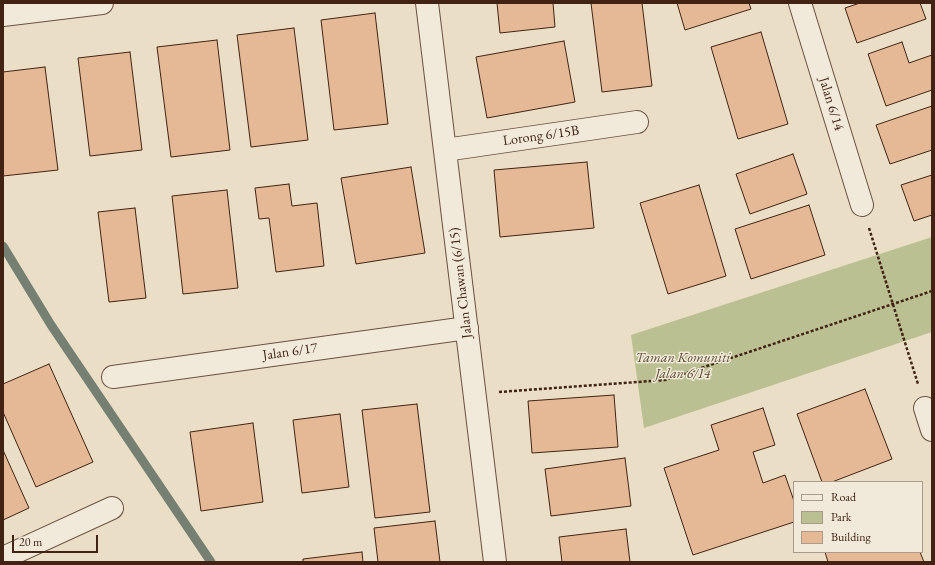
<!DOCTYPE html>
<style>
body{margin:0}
#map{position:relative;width:935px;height:565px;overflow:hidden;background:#eadfc6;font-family:"EB Garamond",serif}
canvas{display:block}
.frame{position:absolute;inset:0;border:4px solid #412213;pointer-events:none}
.legend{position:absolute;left:793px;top:481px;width:130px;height:72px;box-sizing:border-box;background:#f1eada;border:1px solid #ab9a8a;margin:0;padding:5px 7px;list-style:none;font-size:12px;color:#412213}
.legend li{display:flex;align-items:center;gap:8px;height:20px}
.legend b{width:20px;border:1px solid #ab9a8a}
.scale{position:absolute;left:12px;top:535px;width:86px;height:18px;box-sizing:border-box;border:2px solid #412213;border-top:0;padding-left:5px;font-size:12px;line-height:14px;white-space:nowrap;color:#412213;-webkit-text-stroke:3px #f1eada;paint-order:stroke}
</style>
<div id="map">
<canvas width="935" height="565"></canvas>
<div class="frame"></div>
<ul class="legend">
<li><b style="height:5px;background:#f1eada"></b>Road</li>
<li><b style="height:11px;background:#bbc092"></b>Park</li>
<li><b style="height:11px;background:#e5b996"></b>Building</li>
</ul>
<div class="scale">20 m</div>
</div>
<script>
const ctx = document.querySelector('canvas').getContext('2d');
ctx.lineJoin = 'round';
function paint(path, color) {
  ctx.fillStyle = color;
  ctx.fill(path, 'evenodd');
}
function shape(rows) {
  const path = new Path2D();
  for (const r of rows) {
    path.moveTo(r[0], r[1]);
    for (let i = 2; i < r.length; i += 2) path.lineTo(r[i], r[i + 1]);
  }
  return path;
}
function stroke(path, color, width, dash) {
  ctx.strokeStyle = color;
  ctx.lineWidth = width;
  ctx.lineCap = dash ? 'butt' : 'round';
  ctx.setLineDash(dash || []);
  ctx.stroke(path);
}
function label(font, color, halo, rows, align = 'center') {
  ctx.font = font + ' "EB Garamond",serif';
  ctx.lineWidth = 3;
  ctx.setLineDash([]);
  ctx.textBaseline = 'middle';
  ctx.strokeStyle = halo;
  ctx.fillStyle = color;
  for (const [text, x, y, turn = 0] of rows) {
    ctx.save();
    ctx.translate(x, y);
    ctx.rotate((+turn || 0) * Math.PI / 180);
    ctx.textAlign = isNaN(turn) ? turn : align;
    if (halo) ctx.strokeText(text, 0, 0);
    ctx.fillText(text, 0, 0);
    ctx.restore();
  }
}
paint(shape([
 [932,237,932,332,644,428,631,335]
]), '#bbc092');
stroke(shape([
 [3,246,51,325,211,562]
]), '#757f72', 9);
const building = shape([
 [497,3,553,3,555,27,500,33,497,3],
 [591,3,642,3,652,86,602,92,591,3],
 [677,3,749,3,751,9,685,30,677,3],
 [860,3,920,3,926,19,857,43,845,8,860,3],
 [375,13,388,124,334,130,321,20,375,13],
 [294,28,308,140,251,147,237,35,294,28],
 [761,32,788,124,738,139,711,47,761,32],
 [217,40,230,150,171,157,157,47,217,40],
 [564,41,575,102,487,118,476,57,564,41],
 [902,42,909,63,932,55,932,90,886,106,868,54,902,42],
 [130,52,142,150,90,156,78,58,130,52],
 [45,67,58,170,3,176,3,72,45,67],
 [932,106,932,150,890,164,876,125,932,106],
 [793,154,807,194,750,214,736,174,793,154],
 [587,162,594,228,500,237,494,170,587,162],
 [411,167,425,253,356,264,341,178,411,167],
 [932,175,932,215,914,221,901,185,932,175],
 [289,184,292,206,317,203,324,266,276,272,269,218,259,219,255,188,289,184],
 [699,185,726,276,668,294,640,203,699,185],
 [227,190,238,288,183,294,172,196,227,190],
 [809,205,825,255,751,279,735,229,809,205],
 [135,208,146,298,109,302,98,212,135,208],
 [49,364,93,462,36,487,3,412,3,384,49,364],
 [865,389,892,459,832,482,822,482,797,414,865,389],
 [614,395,618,447,532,453,528,401,614,395],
 [417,404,430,512,375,518,362,410,417,404],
 [763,408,775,445,753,452,763,483,785,475,794,501,794,522,693,555,664,468,719,450,711,425,763,408],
 [340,414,349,487,302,493,293,420,340,414],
 [253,423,263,502,201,511,190,432,253,423],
 [3,450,29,508,3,520,3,450],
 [625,458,631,506,551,516,545,469,625,458],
 [435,521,440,562,378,562,374,528,435,521],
 [626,529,630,562,562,562,559,537,626,529],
 [362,552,363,562,303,562,303,559,362,552],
 [825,552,920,552,924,562,828,562,825,552]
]);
paint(building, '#e5b996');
stroke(building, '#412213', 1);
const minor = shape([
 [427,3,495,562],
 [800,3,862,205],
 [3,15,102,3],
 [445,150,637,122],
 [113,377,467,328],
 [925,408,932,430],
 [3,558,112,508]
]);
stroke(minor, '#6b5140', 24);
stroke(shape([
 [869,228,918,384],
 [499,392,665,380,932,291]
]), '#412213', 2.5, [3, 2]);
stroke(minor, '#f1eada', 22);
label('14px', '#412213', '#f1eada', [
 ["Jalan 6/14",831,104,73],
 ["Lorong 6/15B",541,136,-8],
 ["Jalan Chawan (6/15)",461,283,-97],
 ["Jalan 6/17",290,352,-8]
]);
label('italic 14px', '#604a33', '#f1eada', [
 ["Taman Komuniti",683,358],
 ["Jalan 6/14",683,374]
]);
</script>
